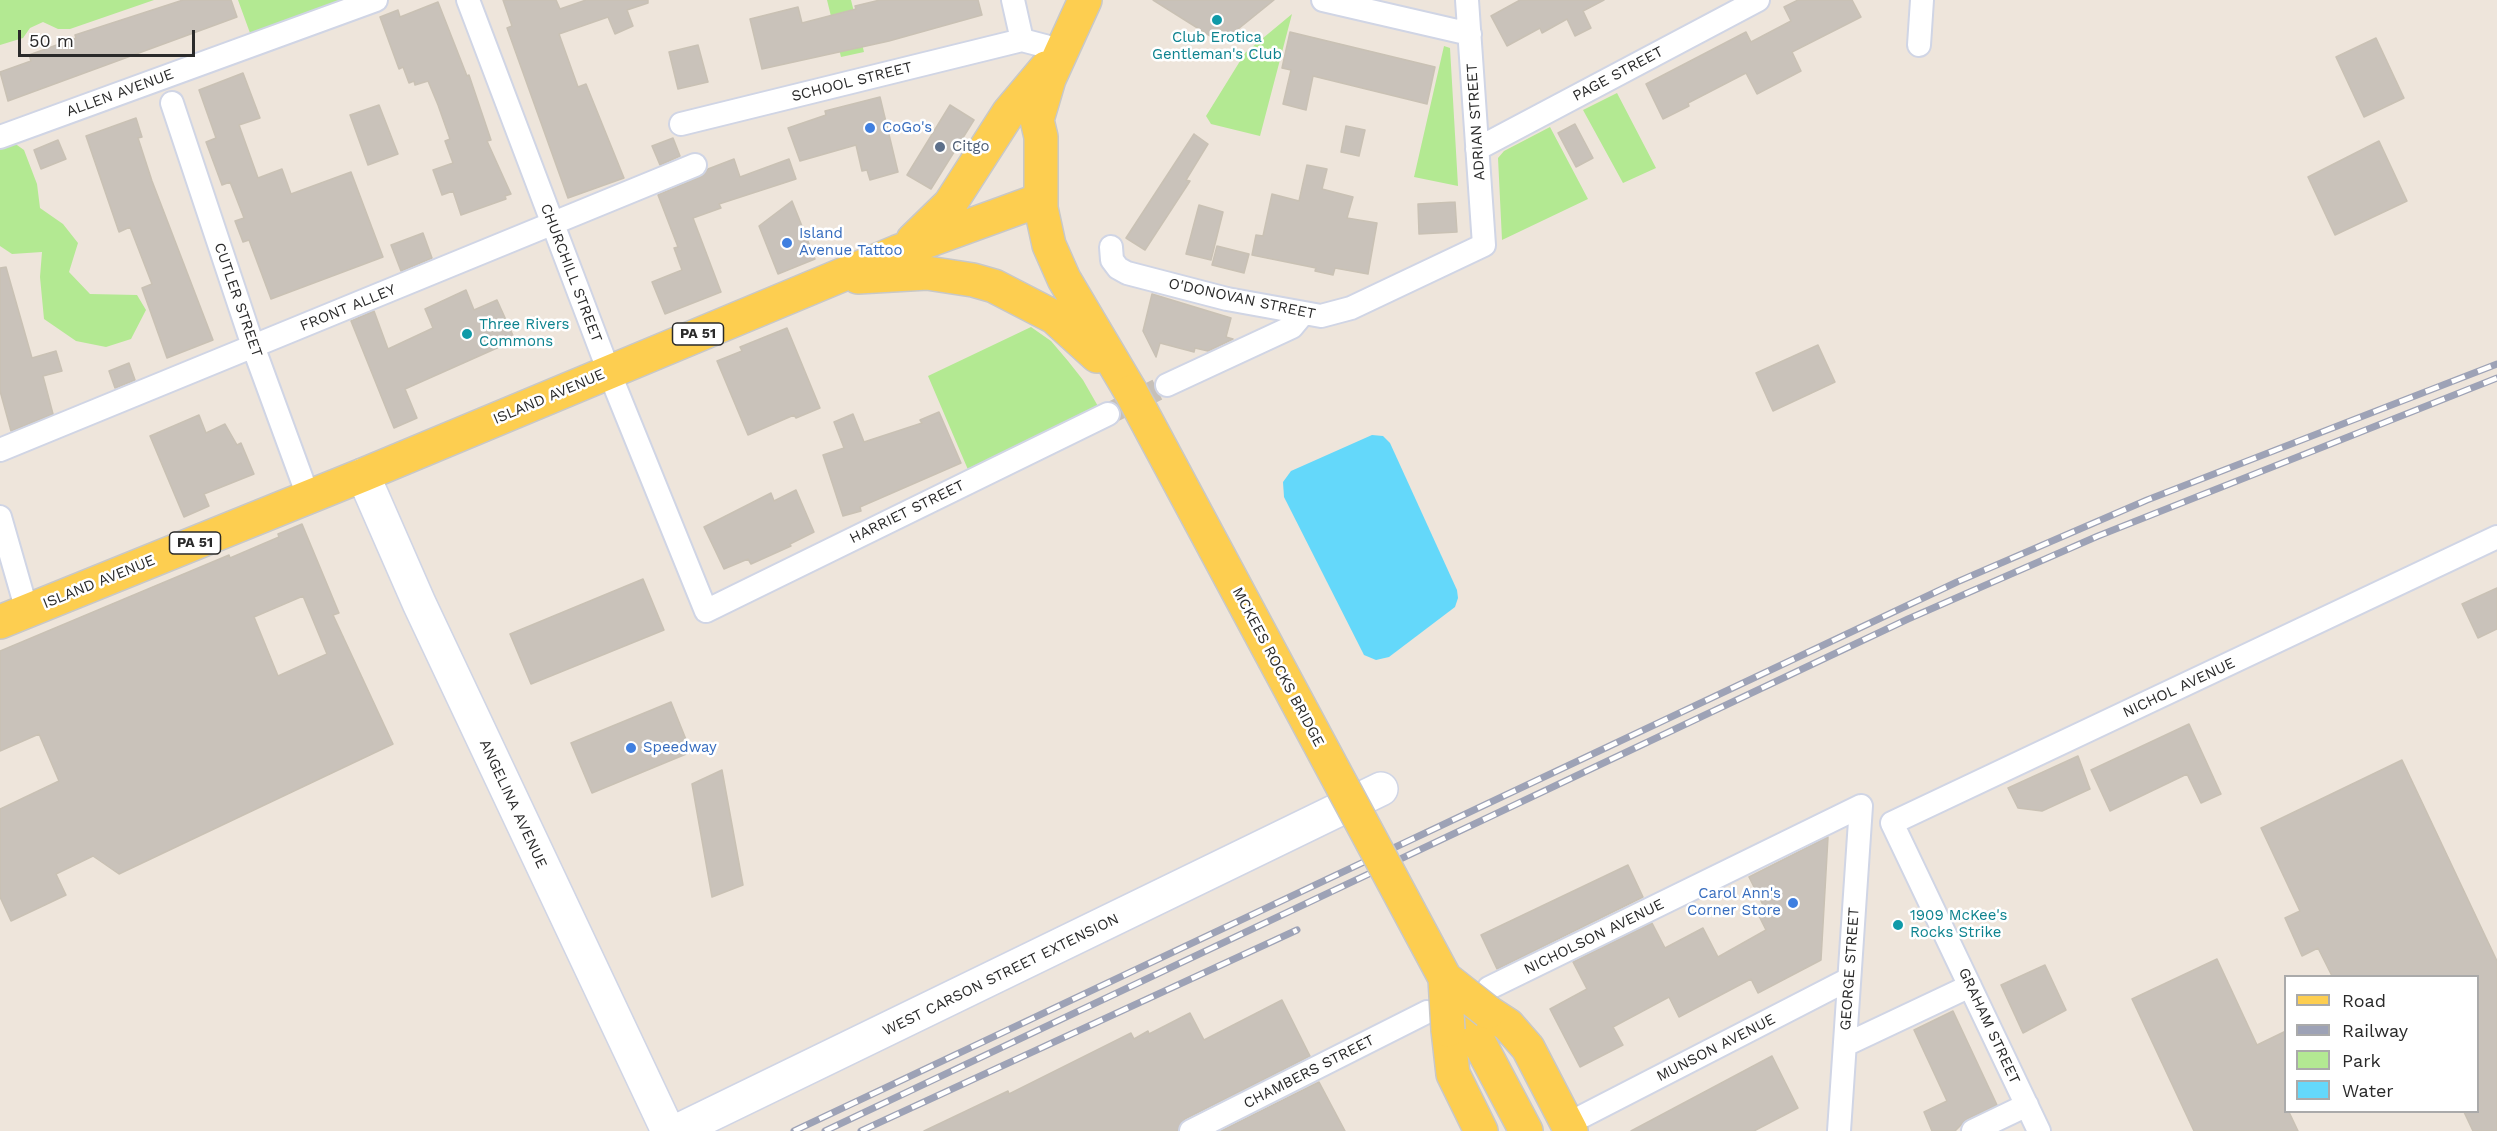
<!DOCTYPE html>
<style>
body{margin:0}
#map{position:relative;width:2497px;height:1131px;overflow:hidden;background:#eee5db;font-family:"Work Sans",sans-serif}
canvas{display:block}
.legend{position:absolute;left:2284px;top:975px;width:195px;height:138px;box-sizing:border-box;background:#fff;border:2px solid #aaa;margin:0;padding:8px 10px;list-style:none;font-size:18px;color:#2a2a2a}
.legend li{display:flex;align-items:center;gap:12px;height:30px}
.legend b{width:30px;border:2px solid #aaa}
.scale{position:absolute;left:18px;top:30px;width:177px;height:27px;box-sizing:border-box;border:3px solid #2a2a2a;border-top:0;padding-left:8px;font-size:18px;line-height:21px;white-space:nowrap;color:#2a2a2a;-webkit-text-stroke:4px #fff;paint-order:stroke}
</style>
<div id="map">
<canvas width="2497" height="1131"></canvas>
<ul class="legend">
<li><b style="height:8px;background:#fdce50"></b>Road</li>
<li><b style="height:8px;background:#9da2b6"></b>Railway</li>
<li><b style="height:16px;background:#b3e992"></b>Park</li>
<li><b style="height:16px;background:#64d8fa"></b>Water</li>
</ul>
<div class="scale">50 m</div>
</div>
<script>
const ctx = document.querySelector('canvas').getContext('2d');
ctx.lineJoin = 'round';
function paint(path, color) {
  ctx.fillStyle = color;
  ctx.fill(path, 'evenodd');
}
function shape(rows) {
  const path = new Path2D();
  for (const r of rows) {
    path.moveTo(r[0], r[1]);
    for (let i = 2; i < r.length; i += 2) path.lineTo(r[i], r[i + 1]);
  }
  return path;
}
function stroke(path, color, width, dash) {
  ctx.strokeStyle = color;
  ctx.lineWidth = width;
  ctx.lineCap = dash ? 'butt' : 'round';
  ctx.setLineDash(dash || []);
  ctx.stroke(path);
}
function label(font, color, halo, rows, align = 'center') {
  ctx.font = font + ' "Work Sans",sans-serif';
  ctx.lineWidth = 5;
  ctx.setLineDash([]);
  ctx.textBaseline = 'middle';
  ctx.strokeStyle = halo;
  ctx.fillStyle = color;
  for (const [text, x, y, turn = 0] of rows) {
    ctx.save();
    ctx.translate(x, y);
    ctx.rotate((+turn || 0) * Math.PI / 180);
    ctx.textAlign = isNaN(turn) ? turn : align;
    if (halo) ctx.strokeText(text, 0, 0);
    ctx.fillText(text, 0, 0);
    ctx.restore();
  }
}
paint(shape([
 [0,0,154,0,70,29,58,29,43,22,30,28,23,38,0,45],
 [238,0,343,0,346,10,254,44],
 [827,0,851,0,864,52,841,57],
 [1292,14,1260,136,1211,124,1206,116,1245,53],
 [1444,46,1450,48,1458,186,1414,177],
 [1617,93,1656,168,1623,183,1583,110],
 [1550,127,1588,199,1502,240,1498,158,1504,151],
 [0,133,24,150,37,184,40,208,63,224,78,243,69,272,90,294,137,295,146,310,131,339,106,347,76,341,44,319,40,277,42,252,12,254,0,246],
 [1031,327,1051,341,1068,361,1083,380,1099,408,969,472,928,376]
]), '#b3e992');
paint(shape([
 [1372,435,1383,436,1390,443,1457,590,1458,598,1455,607,1389,657,1376,660,1364,655,1284,497,1283,482,1291,471]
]), '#64d8fa');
const building = shape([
 [183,0,231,0,237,17,8,101,0,72,31,61,29,55,76,38,75,35,183,0],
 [503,0,556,0,560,9,586,0,648,0,648,3,627,10,633,26,615,34,608,17,559,34,578,87,586,84,624,178,568,198,507,28,512,26,503,0],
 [880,0,978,0,982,15,889,41,762,69,750,19,798,7,802,23,856,9,855,6,880,0],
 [1153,0,1274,0,1227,38,1220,29,1215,39,1153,0],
 [1520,0,1604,0,1583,11,1591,28,1575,36,1567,19,1542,33,1540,28,1507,46,1491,16,1520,0],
 [1798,0,1852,0,1861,17,1792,52,1801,71,1757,94,1746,73,1688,103,1689,106,1663,119,1646,84,1746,32,1751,42,1791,21,1784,7,1798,0],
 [438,2,467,76,469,75,491,140,487,141,511,194,505,196,506,199,461,215,453,191,442,195,433,170,453,163,445,141,450,139,438,105,428,81,415,85,414,81,409,83,403,67,399,69,380,17,398,10,400,17,438,2],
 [1290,32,1435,67,1427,104,1313,76,1306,110,1283,104,1291,70,1282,68,1290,32],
 [2376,38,2404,98,2364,117,2336,57,2376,38],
 [698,45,708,82,678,89,669,52,698,45],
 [243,73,260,118,239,125,258,178,282,169,291,194,351,172,383,257,271,299,249,240,243,242,235,221,244,218,230,182,222,185,206,142,216,138,199,90,243,73],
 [880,97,898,172,870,180,867,170,862,171,856,145,800,161,788,128,826,115,825,111,880,97],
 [379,105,398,154,368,165,350,115,379,105],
 [950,105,974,120,931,189,907,175,950,105],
 [136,118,142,137,138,138,152,181,213,340,167,358,142,288,152,284,130,227,119,232,86,136,136,118],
 [1575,124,1593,158,1576,167,1558,133,1575,124],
 [1346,126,1365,130,1359,156,1341,152,1346,126],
 [1194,134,1208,144,1186,180,1190,181,1145,250,1126,238,1194,134],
 [673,138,680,156,660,165,652,146,673,138],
 [58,140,66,159,41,169,34,150,58,140],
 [2379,141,2407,201,2335,235,2308,177,2379,141],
 [734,159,740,177,789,159,796,179,719,204,721,208,693,218,721,292,665,314,652,282,682,270,674,248,678,247,658,195,700,177,708,169,734,159],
 [1307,165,1327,169,1322,189,1353,197,1347,218,1377,223,1368,274,1335,268,1333,275,1315,271,1316,268,1252,255,1256,235,1263,236,1272,194,1299,201,1307,165],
 [792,201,815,259,778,274,759,226,792,201],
 [1455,202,1457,232,1419,234,1418,204,1455,202],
 [1199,205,1223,212,1211,260,1186,254,1199,205],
 [423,233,432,258,401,271,391,245,423,233],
 [1217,246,1249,254,1244,273,1212,265,1217,246],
 [6,267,32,358,56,351,62,371,43,376,53,414,11,431,0,391,0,268,6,267],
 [466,290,474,310,497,300,515,340,405,389,417,418,394,428,351,321,374,311,388,349,433,328,425,309,466,290],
 [1152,294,1231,318,1226,337,1233,339,1208,351,1195,348,1194,352,1160,343,1156,357,1143,331,1152,294],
 [787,328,820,408,796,418,794,415,748,435,717,361,742,351,740,347,787,328],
 [1818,345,1835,382,1773,411,1756,373,1818,345],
 [129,363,135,380,115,388,109,371,129,363],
 [939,412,961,463,860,507,861,511,843,516,823,455,844,448,834,422,853,414,864,442,922,423,920,420,939,412],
 [199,415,206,433,225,424,237,445,241,443,254,474,204,494,209,506,184,517,150,436,199,415],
 [796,490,814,532,790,544,791,546,751,564,748,559,724,569,704,527,771,493,774,501,796,490],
 [302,524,339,613,333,615,393,744,119,874,93,856,56,874,66,895,11,921,0,897,0,809,59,781,39,734,0,751,0,651,229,555,230,558,279,537,278,534,302,524],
 [303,596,327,654,278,676,254,617,303,596],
 [643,579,664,630,531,684,510,634,643,579],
 [2497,588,2497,629,2478,638,2462,604,2497,588],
 [671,702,691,752,592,793,571,743,671,702],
 [2189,724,2221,794,2201,803,2187,774,2110,811,2091,770,2189,724],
 [2078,756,2090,789,2042,811,2018,808,2008,788,2078,756],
 [2402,760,2497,961,2497,1131,2473,1131,2464,1112,2478,1112,2478,976,2332,976,2318,948,2302,956,2285,918,2300,911,2261,828,2402,760],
 [722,770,743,885,712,897,692,784,722,770],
 [1828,837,1821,960,1758,993,1751,979,1679,1017,1669,997,1613,1027,1623,1045,1580,1067,1550,1009,1587,989,1573,962,1652,923,1665,948,1703,928,1718,957,1766,930,1755,908,1763,905,1749,877,1828,837],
 [1628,865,1643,897,1497,969,1481,935,1628,865],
 [2217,959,2257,1045,2286,1031,2286,1112,2289,1112,2298,1131,2194,1131,2132,999,2217,959],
 [2045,965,2066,1010,2023,1033,2001,985,2045,965],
 [1282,1000,1310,1056,1185,1119,1178,1131,924,1131,1008,1091,1009,1094,1131,1033,1134,1039,1148,1031,1149,1034,1190,1013,1204,1040,1282,1000],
 [1953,1011,1997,1105,1967,1119,1955,1131,1932,1131,1924,1112,1947,1101,1914,1030,1953,1011],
 [1772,1056,1798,1108,1754,1131,1631,1131,1772,1056],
 [1319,1082,1345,1131,1221,1131,1319,1082]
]);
paint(building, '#c9c2ba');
stroke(building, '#c9c1b4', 1.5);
stroke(shape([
 [1108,414,1167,385]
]), '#c7c0b8', 22, [22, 11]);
const street = shape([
 [468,0,609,372,706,611,1108,414],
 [1013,0,1022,40],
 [1323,0,1470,34],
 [1022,40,1060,50],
 [1919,45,1922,0],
 [172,103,253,346,308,496],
 [681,124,1022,40],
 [0,137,376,0],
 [1477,149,1758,0],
 [1111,247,1112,260,1118,268,1127,273,1227,299,1321,316,1351,308,1484,245,1467,0],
 [1167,385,1292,327,1302,315],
 [0,450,695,165],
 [0,517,27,611],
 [1892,823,2497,537],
 [1892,823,2039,1131],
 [1489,988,1861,806],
 [1845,1045,1970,986],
 [1583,1116,1849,979],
 [1191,1131,1427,1012],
 [1839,1131,1861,806],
 [1973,1131,2027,1105]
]);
const secondary = shape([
 [363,475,419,603,668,1131],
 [677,1131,1381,789]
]);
const primary = shape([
 [1085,0,1049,79,1037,120,1041,137,1041,208,1049,245,1064,279,1131,392],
 [913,240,950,204,1009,112,1046,68],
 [858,277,927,273,973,280,994,286,1054,317,1097,356],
 [0,622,363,475,897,252,1040,200],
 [1445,978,1526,1131],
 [1488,1012,1508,1025,1528,1048,1571,1131],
 [1448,1030,1453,1074,1481,1131]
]);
stroke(street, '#d0d5e5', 26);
stroke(secondary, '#d0d5e5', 36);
stroke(primary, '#c8c8c8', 36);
stroke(street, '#fff', 22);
stroke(secondary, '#fff', 33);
stroke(primary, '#fdce50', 33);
const rail = shape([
 [794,1131,1957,582,2147,500,2497,364],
 [825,1131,1908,619,2098,536,2497,378],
 [861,1131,1297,930]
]);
stroke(rail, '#9da2b6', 7);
stroke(rail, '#fff', 4.5, [14]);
const primaryBridge = shape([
 [1131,392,1445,978,1448,1030],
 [1445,978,1488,1012]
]);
stroke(primaryBridge, '#c8c8c8', 36, []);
stroke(primaryBridge, '#fdce50', 33);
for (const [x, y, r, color] of [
 [1217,20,6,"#0f9aa8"],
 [870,128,6,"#3f7fe0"],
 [940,147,6,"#5c6f8a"],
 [787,243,6,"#3f7fe0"],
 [467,334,6,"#0f9aa8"],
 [631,748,6,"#3f7fe0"],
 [1793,903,6,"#3f7fe0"],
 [1898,925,6,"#0f9aa8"]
]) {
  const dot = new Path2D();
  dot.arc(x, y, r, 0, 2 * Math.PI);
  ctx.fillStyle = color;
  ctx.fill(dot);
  stroke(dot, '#fff', 2);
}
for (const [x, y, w] of [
 [698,334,51],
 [195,543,51]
]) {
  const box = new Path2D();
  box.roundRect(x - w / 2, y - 11, w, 22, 4.5);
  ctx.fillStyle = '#fff';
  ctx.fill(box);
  stroke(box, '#2a2a2a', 1.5);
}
label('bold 14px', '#2a2a2a', null, [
 ["PA 51",698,334],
 ["PA 51",195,543]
]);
label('15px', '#0d838f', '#fff', [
 ["Club Erotica",1217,38,"center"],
 ["Gentleman's Club",1217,55,"center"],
 ["Three Rivers",479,325],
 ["Commons",479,342],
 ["1909 McKee's",1910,916],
 ["Rocks Strike",1910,933]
], 'left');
label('15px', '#2a2a2a', '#fff', [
 ["PAGE STREET",1618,74,-28],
 ["SCHOOL STREET",852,82,-14],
 ["ALLEN AVENUE",120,93,-20],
 ["ADRIAN STREET",1476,122,-94],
 ["CHURCHILL STREET",571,273,69],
 ["O'DONOVAN STREET",1242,299,12],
 ["CUTLER STREET",238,300,71],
 ["FRONT ALLEY",348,308,-22],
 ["ISLAND AVENUE",549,397,-23],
 ["HARRIET STREET",907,512,-26],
 ["ISLAND AVENUE",99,582,-22],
 ["MCKEES ROCKS BRIDGE",1278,667,62],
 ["NICHOL AVENUE",2179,688,-25],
 ["ANGELINA AVENUE",513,804,65],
 ["NICHOLSON AVENUE",1594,937,-26],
 ["GEORGE STREET",1850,969,-86],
 ["WEST CARSON STREET EXTENSION",1001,975,-26],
 ["GRAHAM STREET",1989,1026,65],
 ["MUNSON AVENUE",1716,1048,-27],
 ["CHAMBERS STREET",1309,1072,-27]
]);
label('15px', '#366cbe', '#fff', [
 ["CoGo's",882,128],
 ["Island",799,234],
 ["Avenue Tattoo",799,251],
 ["Speedway",643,748],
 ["Carol Ann's",1781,894,"right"],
 ["Corner Store",1781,911,"right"]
], 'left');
label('15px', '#4e5e75', '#fff', [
 ["Citgo",952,147]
], 'left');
</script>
